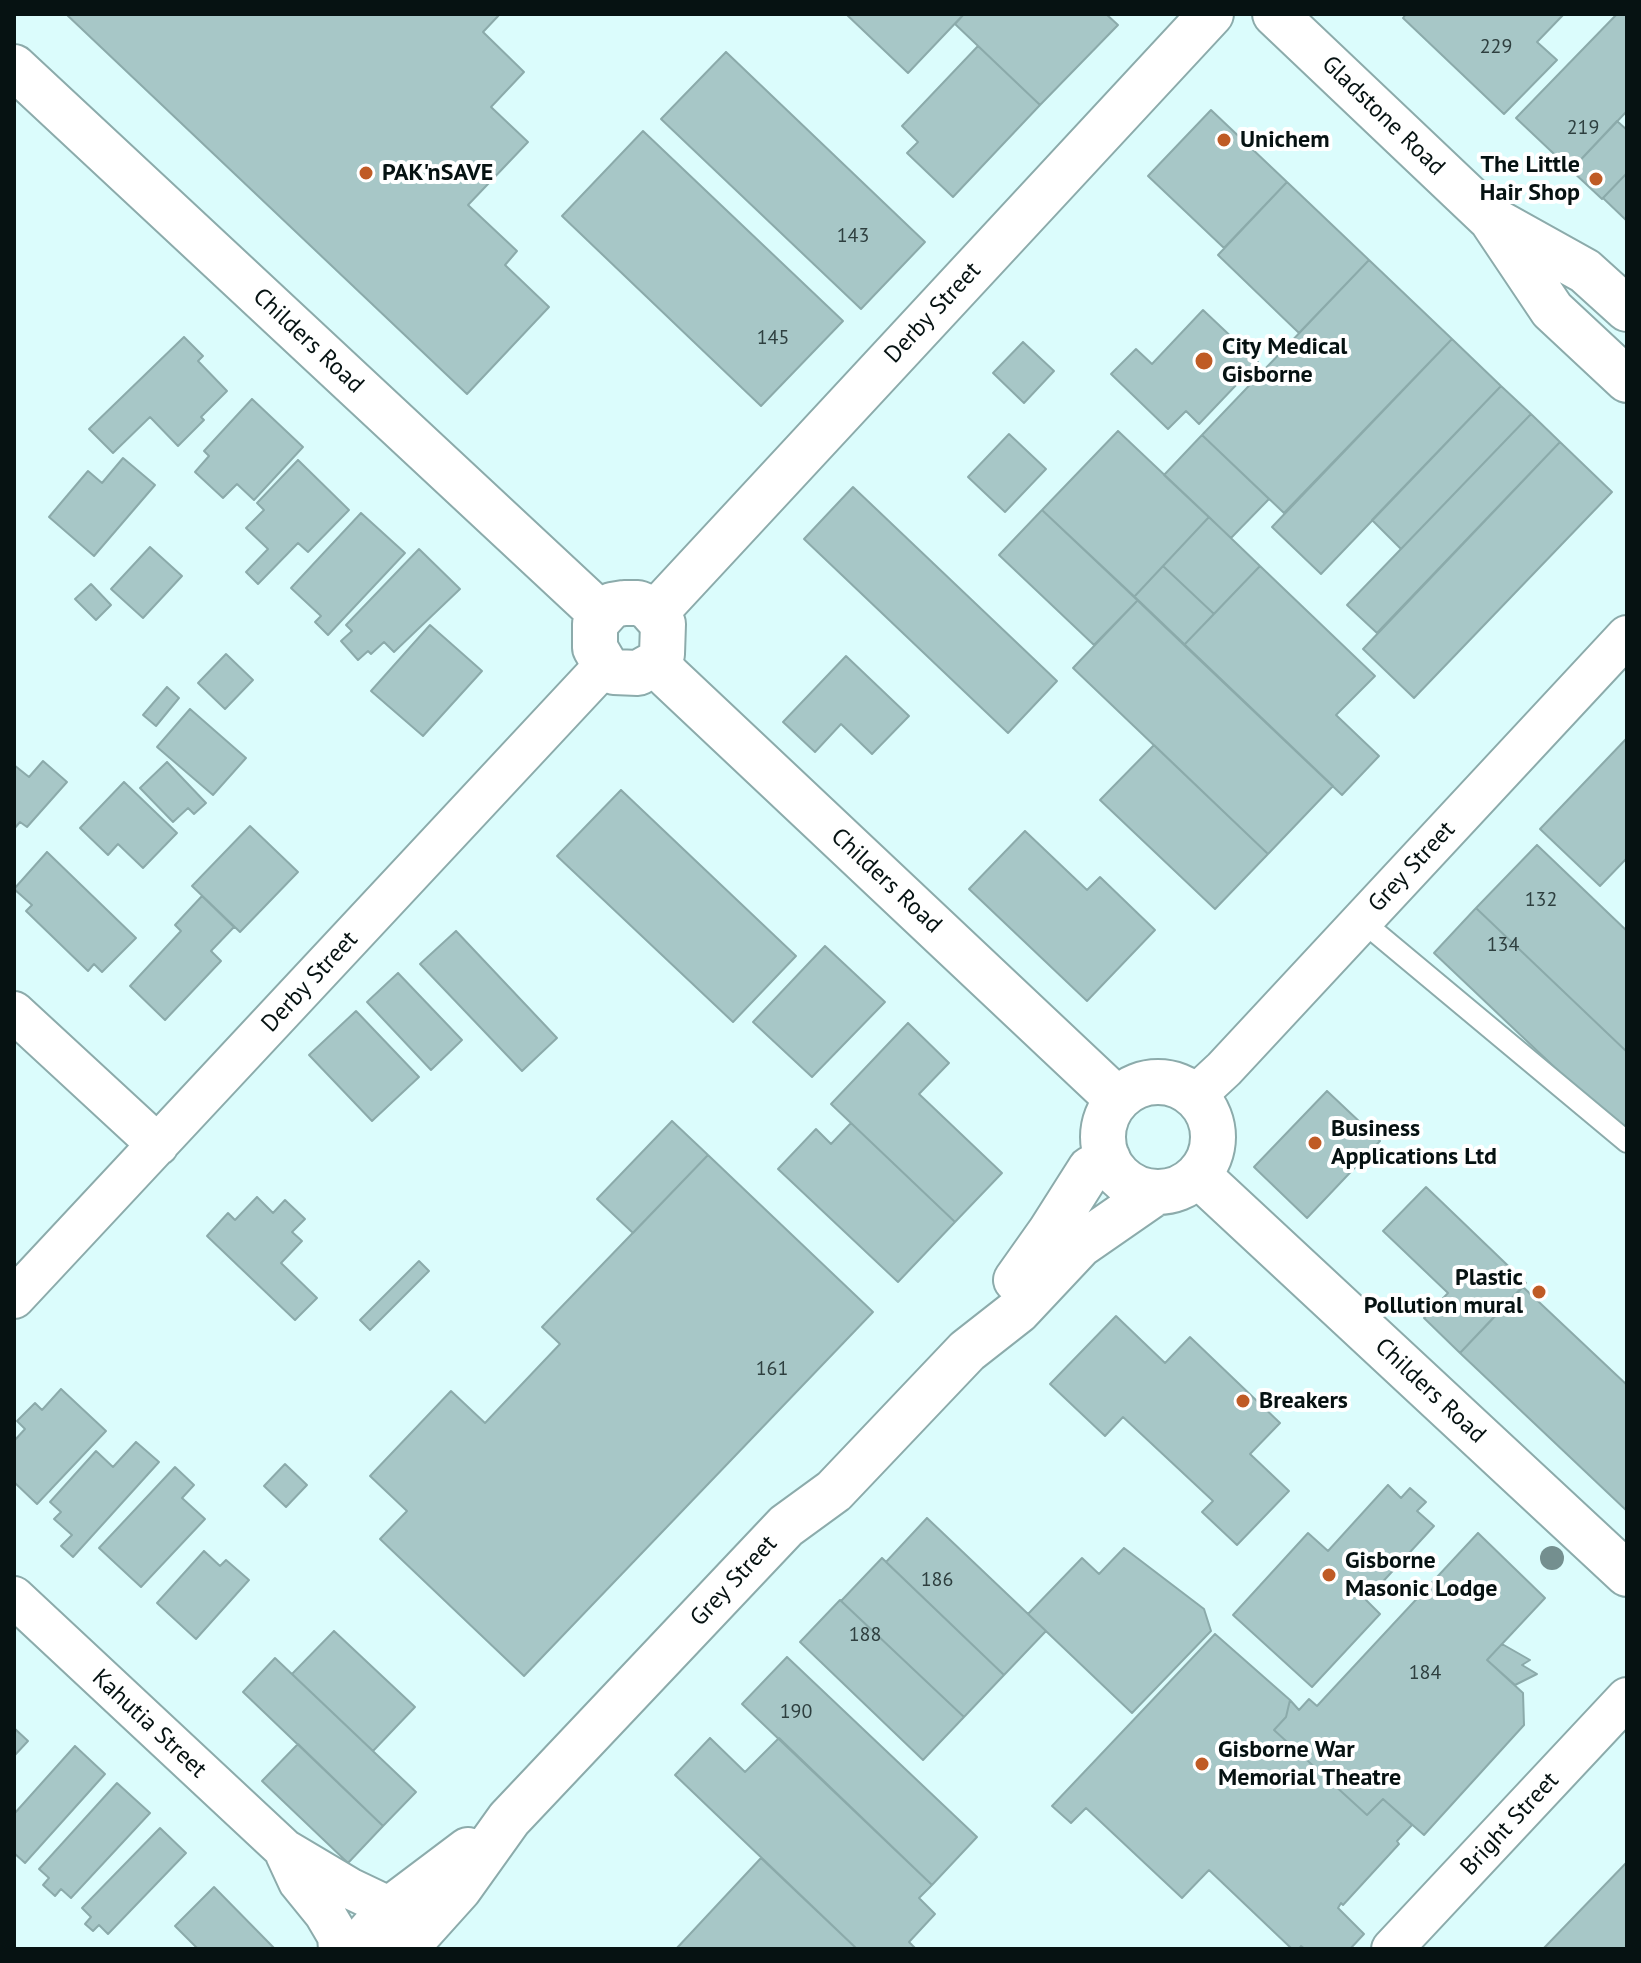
<!DOCTYPE html>
<style>
body{margin:0}
#map{position:relative;width:1641px;height:1963px;overflow:hidden;background:#dbfcfc;font-family:"PT Sans",sans-serif}
canvas{display:block}
.frame{position:absolute;inset:0;border:16px solid #061212;pointer-events:none}
</style>
<div id="map">
<canvas width="1641" height="1963"></canvas>
<div class="frame"></div>
</div>
<script>
const ctx = document.querySelector('canvas').getContext('2d');
ctx.lineJoin = 'round';
function paint(path, color) {
  ctx.fillStyle = color;
  ctx.fill(path, 'evenodd');
}
function shape(rows) {
  const path = new Path2D();
  for (const r of rows) {
    if (r.length === 3) {
      path.moveTo(r[0] + r[2], r[1]);
      path.arc(r[0], r[1], r[2], 0, 2 * Math.PI);
      continue;
    }
    path.moveTo(r[0], r[1]);
    for (let i = 2; i < r.length; i += 2) path.lineTo(r[i], r[i + 1]);
  }
  return path;
}
function stroke(path, color, width, dash) {
  ctx.strokeStyle = color;
  ctx.lineWidth = width;
  ctx.lineCap = dash ? 'butt' : 'round';
  ctx.setLineDash(dash || []);
  ctx.stroke(path);
}
function label(font, color, halo, rows, align = 'center') {
  ctx.font = font + ' "PT Sans",sans-serif';
  ctx.lineWidth = 8;
  ctx.setLineDash([]);
  ctx.textBaseline = 'middle';
  ctx.strokeStyle = halo;
  ctx.fillStyle = color;
  for (const [text, x, y, turn = 0] of rows) {
    ctx.save();
    ctx.translate(x, y);
    ctx.rotate((+turn || 0) * Math.PI / 180);
    ctx.textAlign = isNaN(turn) ? turn : align;
    if (halo) ctx.strokeText(text, 0, 0);
    ctx.fillText(text, 0, 0);
    ctx.restore();
  }
}
const building = shape([
 [66,14,500,14,483,32,524,72,491,107,528,142,468,205,517,251,505,265,549,307,467,394,66,14],
 [846,14,964,14,908,73,846,14],
 [964,14,1106,14,1118,25,1040,105,955,24,964,14],
 [1406,14,1564,14,1537,42,1557,60,1504,114,1403,18,1406,14],
 [1617,14,1627,14,1627,111,1571,170,1516,118,1617,14],
 [978,46,1040,105,953,197,907,153,918,142,902,126,978,46],
 [726,52,925,242,861,309,661,119,726,52],
 [1211,110,1287,182,1224,248,1148,176,1211,110],
 [1617,121,1627,130,1627,173,1602,199,1571,170,1617,121],
 [643,131,843,321,761,406,562,216,643,131],
 [1627,173,1627,221,1603,198,1627,173],
 [1287,182,1369,260,1299,333,1218,255,1287,182],
 [1369,260,1452,339,1284,513,1202,435,1369,260],
 [1203,310,1258,362,1199,424,1186,411,1168,429,1111,374,1136,349,1152,364,1203,310],
 [184,337,203,356,198,361,227,391,201,417,204,420,178,446,150,417,113,453,89,429,184,337],
 [1452,339,1501,386,1321,574,1272,527,1452,339],
 [1023,342,1054,371,1024,403,993,373,1023,342],
 [1501,386,1531,414,1401,549,1372,520,1501,386],
 [252,399,303,447,254,500,237,484,223,498,195,472,209,456,204,451,252,399],
 [1531,414,1560,442,1377,633,1347,605,1531,414],
 [1118,431,1209,517,1134,597,1042,510,1118,431],
 [1009,434,1046,469,1005,512,968,477,1009,434],
 [1202,435,1269,499,1231,538,1164,475,1202,435],
 [1560,442,1612,492,1414,698,1363,649,1560,442],
 [123,458,155,485,94,556,49,517,88,471,102,483,123,458],
 [298,460,349,510,308,552,298,543,258,584,246,572,268,549,246,528,264,510,257,503,298,460],
 [853,487,1057,681,1008,733,804,539,853,487],
 [1042,510,1138,600,1094,645,999,555,1042,510],
 [361,513,405,553,328,635,315,622,321,616,291,588,361,513],
 [1209,517,1260,566,1214,614,1163,566,1209,517],
 [150,547,182,576,143,618,111,589,150,547],
 [419,549,460,589,394,652,384,642,371,654,368,651,358,660,341,641,352,631,346,625,419,549],
 [1163,566,1214,614,1184,645,1134,597,1163,566],
 [1260,566,1375,676,1336,715,1379,756,1342,795,1184,645,1260,566],
 [91,584,111,605,96,620,75,599,91,584],
 [1138,600,1333,786,1268,854,1073,668,1138,600],
 [430,625,482,671,423,736,371,691,430,625],
 [226,654,253,680,225,709,198,683,226,654],
 [846,656,909,716,872,754,841,724,815,752,783,722,846,656],
 [167,687,179,698,156,726,143,715,167,687],
 [190,709,246,758,213,795,157,747,190,709],
 [1627,738,1627,858,1600,886,1540,829,1627,738],
 [1154,745,1268,854,1215,909,1100,800,1154,745],
 [43,761,67,782,27,827,20,822,14,829,14,765,29,777,43,761],
 [167,762,206,803,194,814,188,808,173,822,140,788,167,762],
 [124,782,177,833,143,868,118,844,108,855,80,828,124,782],
 [621,790,796,956,733,1022,557,856,621,790],
 [250,826,298,872,240,932,192,886,250,826],
 [1025,831,1087,890,1100,877,1155,930,1087,1001,969,889,1025,831],
 [1537,845,1627,931,1627,1052,1476,908,1537,845],
 [47,852,136,938,102,972,94,964,88,971,26,911,32,905,14,889,47,852],
 [202,896,234,927,211,951,221,961,165,1020,130,986,181,931,175,925,202,896],
 [1476,908,1627,1052,1627,1136,1434,953,1476,908],
 [456,931,557,1038,522,1071,420,964,456,931],
 [825,946,885,1002,812,1077,753,1022,825,946],
 [398,973,462,1040,431,1070,367,1002,398,973],
 [356,1011,419,1077,372,1121,309,1055,356,1011],
 [908,1023,949,1063,919,1094,1002,1173,955,1222,831,1104,908,1023],
 [1327,1091,1380,1141,1307,1218,1254,1167,1327,1091],
 [672,1121,708,1155,633,1233,597,1199,672,1121],
 [851,1123,955,1222,898,1282,778,1169,816,1129,831,1144,851,1123],
 [708,1155,873,1312,524,1676,380,1539,407,1511,370,1476,451,1391,485,1423,560,1344,542,1327,708,1155],
 [1426,1187,1526,1283,1460,1353,1424,1318,1448,1293,1383,1231,1426,1187],
 [257,1197,273,1213,285,1200,305,1219,292,1232,302,1241,281,1263,317,1298,295,1320,207,1236,228,1213,235,1220,257,1197],
 [419,1261,429,1271,370,1330,360,1320,419,1261],
 [1523,1287,1627,1385,1627,1511,1460,1353,1523,1287],
 [1116,1316,1165,1363,1190,1337,1280,1423,1250,1454,1289,1491,1237,1545,1202,1512,1213,1501,1123,1417,1105,1436,1050,1384,1116,1316],
 [61,1389,106,1431,37,1504,14,1482,14,1441,25,1429,17,1421,35,1403,42,1410,61,1389],
 [136,1442,159,1462,73,1557,61,1546,72,1535,54,1519,61,1512,50,1502,96,1451,113,1467,136,1442],
 [285,1464,307,1485,286,1507,264,1486,285,1464],
 [175,1467,194,1485,182,1498,205,1519,141,1587,99,1548,175,1467],
 [1388,1485,1401,1498,1410,1488,1426,1502,1417,1511,1434,1526,1366,1600,1380,1614,1312,1687,1233,1615,1308,1533,1328,1551,1388,1485],
 [927,1518,1046,1631,1004,1675,886,1562,927,1518],
 [1478,1533,1545,1598,1487,1660,1523,1693,1524,1725,1424,1835,1383,1799,1367,1815,1274,1730,1286,1717,1290,1700,1299,1710,1309,1699,1317,1706,1478,1533],
 [1124,1548,1204,1609,1211,1631,1132,1713,1028,1614,1082,1558,1099,1574,1124,1548],
 [204,1551,220,1566,226,1560,249,1580,196,1639,157,1603,204,1551],
 [882,1558,1004,1675,964,1717,841,1601,882,1558],
 [840,1600,964,1717,923,1760,800,1642,840,1600],
 [334,1631,415,1707,373,1751,292,1674,334,1631],
 [1215,1634,1290,1700,1286,1717,1274,1730,1367,1815,1383,1799,1412,1825,1397,1841,1399,1844,1343,1905,1341,1903,1338,1908,1364,1934,1350,1949,1305,1949,1301,1946,1299,1949,1292,1949,1209,1870,1182,1898,1086,1808,1071,1823,1052,1806,1215,1634],
 [1502,1644,1530,1660,1522,1665,1537,1674,1515,1685,1487,1660,1502,1644],
 [787,1657,977,1837,932,1885,742,1704,787,1657],
 [275,1658,416,1792,383,1826,243,1692,275,1658],
 [14,1728,28,1741,14,1756,14,1728],
 [710,1738,745,1772,779,1738,932,1885,919,1898,935,1914,909,1942,916,1949,857,1949,675,1775,710,1738],
 [298,1744,383,1826,348,1863,262,1781,298,1744],
 [75,1746,105,1774,25,1863,14,1853,14,1814,75,1746],
 [117,1783,150,1813,71,1898,61,1889,55,1896,43,1885,49,1878,39,1869,117,1783],
 [160,1828,186,1853,108,1934,99,1925,93,1931,85,1924,91,1917,82,1908,160,1828],
 [761,1858,857,1949,676,1949,761,1858],
 [1627,1862,1627,1949,1543,1949,1627,1862],
 [214,1887,274,1948,273,1949,198,1949,175,1926,214,1887]
]);
paint(building, '#a7c7c7');
stroke(building, '#8baaaa', 2);
const service = shape([
 [1362,921,1627,1142]
]);
const minor = shape([
 [14,1012,158,1145],
 [1195,1096,1224,1069,1627,636],
 [14,1298,605,665],
 [14,1597,285,1850,349,1888,391,1908],
 [286,1854,299,1882,325,1914,338,1936,339,1949],
 [1392,1949,1627,1698]
]);
const tertiary = shape([
 [1275,14,1491,219,1552,310,1627,380],
 [14,67,602,615],
 [1497,222,1585,271,1627,309],
 [624,603,638,603,648,607,663,624,662,654,656,663,638,673,614,672,605,665,595,648,595,624,612,605,624,603],
 [655,613,1211,14],
 [656,663,669,677,1117,1099],
 [1158,1137,55],
 [1198,1175,1627,1574],
 [1016,1280,1050,1232,1090,1169,1108,1159],
 [355,1949,391,1908,468,1850],
 [405,1949,459,1889,509,1819,786,1526,834,1491,967,1351,1018,1311,1080,1245,1155,1193]
]);
stroke(service, '#8cabab', 24);
stroke(minor, '#8cabab', 44);
stroke(tertiary, '#8cabab', 48);
stroke(service, '#fff', 20);
stroke(minor, '#fff', 40);
stroke(tertiary, '#fff', 44);
ctx.fillStyle = '#748f8f';
for (const [x, y] of [
 [1552,1558]
]) {
  ctx.beginPath();
  ctx.arc(x, y, 12, 0, 2 * Math.PI);
  ctx.fill();
}
for (const [x, y, r, color] of [
 [1224,140,8,"#bf5b25"],
 [366,173,8,"#bf5b25"],
 [1596,179,8,"#bf5b25"],
 [1204,361,10,"#bf5b25"],
 [1315,1143,8,"#bf5b25"],
 [1539,1292,8,"#bf5b25"],
 [1243,1401,8,"#bf5b25"],
 [1329,1575,8,"#bf5b25"],
 [1202,1764,8,"#bf5b25"]
]) {
  const dot = new Path2D();
  dot.arc(x, y, r, 0, 2 * Math.PI);
  ctx.fillStyle = color;
  ctx.fill(dot);
  stroke(dot, '#fff', 3);
}
label('20px', '#2e3f3f', null, [
 ["229",1496,47],
 ["219",1583,128],
 ["143",853,236],
 ["145",773,338],
 ["132",1541,900],
 ["134",1503,945],
 ["161",772,1369],
 ["186",937,1580],
 ["188",865,1635],
 ["184",1425,1673],
 ["190",796,1712]
]);
label('24px', '#061212', '#fff', [
 ["Gladstone Road",1383,116,44],
 ["Derby Street",933,313,-47],
 ["Childers Road",308,341,43],
 ["Grey Street",1412,867,-47],
 ["Childers Road",886,881,43],
 ["Derby Street",310,982,-47],
 ["Childers Road",1430,1391,43],
 ["Grey Street",734,1581,-47],
 ["Kahutia Street",149,1724,43],
 ["Bright Street",1510,1824,-47]
]);
label('bold 24px', '#061212', '#fff', [
 ["Unichem",1240,140],
 ["The Little",1580,165,"right"],
 ["Hair Shop",1580,193,"right"],
 ["PAK'nSAVE",382,173],
 ["City Medical",1222,347],
 ["Gisborne",1222,375],
 ["Business",1331,1129],
 ["Applications Ltd",1331,1157],
 ["Plastic",1523,1278,"right"],
 ["Pollution mural",1523,1306,"right"],
 ["Breakers",1259,1401],
 ["Gisborne",1345,1561],
 ["Masonic Lodge",1345,1589],
 ["Gisborne War",1218,1750],
 ["Memorial Theatre",1218,1778]
], 'left');
</script>
